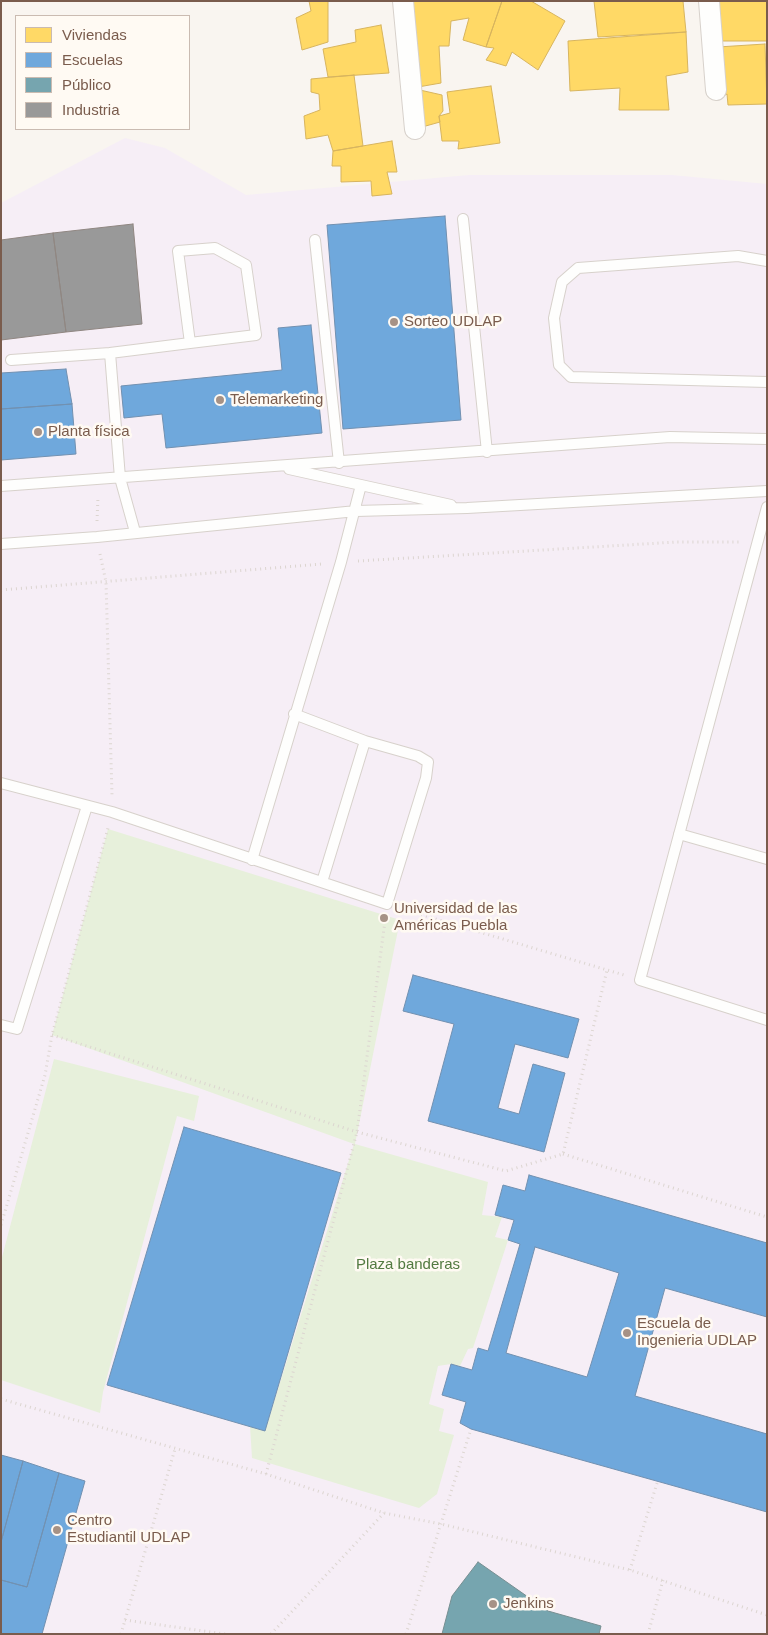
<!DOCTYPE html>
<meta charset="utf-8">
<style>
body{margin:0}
#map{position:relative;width:768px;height:1635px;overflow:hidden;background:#f9f5f0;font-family:Arial,sans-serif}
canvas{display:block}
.frame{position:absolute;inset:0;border:2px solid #7a5c4d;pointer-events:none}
.legend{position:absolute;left:15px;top:15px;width:175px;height:115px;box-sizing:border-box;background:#fffaf3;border:1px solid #cabbb1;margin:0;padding:6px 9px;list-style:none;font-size:15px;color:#7a5c4d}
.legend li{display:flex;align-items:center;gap:10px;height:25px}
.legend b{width:25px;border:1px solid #cabbb1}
</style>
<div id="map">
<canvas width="768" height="1635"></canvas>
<div class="frame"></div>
<ul class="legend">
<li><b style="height:14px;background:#ffd966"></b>Viviendas</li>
<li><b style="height:14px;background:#6fa8dc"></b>Escuelas</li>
<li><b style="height:14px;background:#76a5af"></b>Público</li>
<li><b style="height:14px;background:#999"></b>Industria</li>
</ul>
</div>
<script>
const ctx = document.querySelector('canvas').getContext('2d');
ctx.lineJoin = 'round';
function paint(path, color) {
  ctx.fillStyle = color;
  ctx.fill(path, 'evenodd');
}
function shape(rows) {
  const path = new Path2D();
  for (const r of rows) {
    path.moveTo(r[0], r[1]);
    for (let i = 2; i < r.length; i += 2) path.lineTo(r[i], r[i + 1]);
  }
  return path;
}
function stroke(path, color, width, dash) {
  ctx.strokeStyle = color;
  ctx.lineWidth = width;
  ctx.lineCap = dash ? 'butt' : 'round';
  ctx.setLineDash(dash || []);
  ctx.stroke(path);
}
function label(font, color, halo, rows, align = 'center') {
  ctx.font = font + ' Arial,sans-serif';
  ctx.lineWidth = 5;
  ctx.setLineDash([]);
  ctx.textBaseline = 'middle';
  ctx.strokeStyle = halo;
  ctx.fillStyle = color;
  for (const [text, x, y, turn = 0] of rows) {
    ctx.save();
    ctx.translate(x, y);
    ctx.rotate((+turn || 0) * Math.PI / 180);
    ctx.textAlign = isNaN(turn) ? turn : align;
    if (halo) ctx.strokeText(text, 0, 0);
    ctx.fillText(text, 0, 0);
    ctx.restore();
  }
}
paint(shape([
 [125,138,165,148,246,195,469,175,672,175,767,184,767,1634,1,1634,1,203]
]), '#f6eef6');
paint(shape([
 [108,829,400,920,355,1144,488,1182,482,1215,502,1217,495,1237,508,1240,473,1348,468,1349,460,1366,451,1364,438,1366,429,1404,444,1409,439,1431,454,1435,437,1494,419,1508,252,1458,250,1426,265,1431,354,1144,52,1035],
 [54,1059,199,1096,194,1121,177,1116,103,1392,100,1413,1,1380,1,1261]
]), '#e7f0db');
const homes = shape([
 [309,1,328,1,328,42,302,50,296,18,311,11,309,1],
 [407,1,502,1,486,47,463,40,469,18,451,21,449,46,439,46,441,83,418,87,407,1],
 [502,1,531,1,565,21,538,70,512,52,506,66,486,60,494,48,486,47,502,1],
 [594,1,683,1,686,32,598,37,594,1],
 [715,1,767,1,767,41,720,41,715,1],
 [381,25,389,73,328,77,323,49,356,42,355,30,381,25],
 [686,32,688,72,666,76,669,110,619,110,620,88,570,91,568,41,686,32],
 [765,44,767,104,728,105,727,94,721,97,718,47,765,44],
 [354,75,363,146,333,151,328,135,306,139,304,116,320,110,319,94,311,92,311,79,354,75],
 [491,86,500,143,458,149,459,141,442,141,439,116,450,113,447,92,491,86],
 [411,88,442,95,443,111,439,116,440,122,415,129,411,88],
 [392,141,397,172,387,172,392,194,372,196,371,181,341,182,341,166,332,166,333,151,392,141]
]);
paint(homes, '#ffd966');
stroke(homes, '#d7b45e', 1);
const schools = shape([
 [445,216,461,420,343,429,327,225,445,216],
 [311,325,322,433,166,448,162,414,124,418,121,386,282,370,278,328,311,325],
 [66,369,72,404,1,409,1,373,66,369],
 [72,404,76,454,1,460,1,409,72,404],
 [413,975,579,1019,568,1058,515,1044,498,1108,519,1114,533,1064,565,1073,544,1152,428,1121,454,1024,403,1011,413,975],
 [184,1127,341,1173,265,1431,107,1385,184,1127],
 [529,1175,767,1243,767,1317,665,1288,635,1396,767,1434,767,1512,471,1429,460,1423,466,1402,442,1395,451,1364,472,1370,478,1348,488,1351,520,1244,508,1240,514,1220,495,1215,503,1185,525,1191,529,1175],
 [535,1247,619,1273,587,1377,506,1353,535,1247],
 [1,1455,23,1461,1,1542,1,1455],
 [23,1461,59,1473,27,1587,1,1580,1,1542,23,1461],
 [59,1473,85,1481,42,1634,1,1634,1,1580,27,1587,59,1473]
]);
paint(schools, '#6fa8dc');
stroke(schools, '#7291b1', 1);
const public = shape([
 [478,1562,548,1611,601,1626,599,1634,442,1634,452,1596,478,1562]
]);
paint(public, '#76a5af');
stroke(public, '#778f92', 1);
const industry = shape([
 [133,224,142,324,66,332,53,233,133,224],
 [53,233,66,332,1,340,1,240,53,233]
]);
paint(industry, '#999');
stroke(industry, '#908782', 1);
const lane = shape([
 [463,219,487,452],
 [315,240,339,463],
 [767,261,738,256,578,268,562,282,554,318,559,365,571,377,767,382],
 [110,353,190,343,256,335,246,265,215,248,178,251,190,343],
 [11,360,110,353,120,478,135,532],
 [289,469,451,505],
 [1,486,670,437,767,439],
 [767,507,640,980,767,1020],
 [1,544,97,537,356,511,467,508,767,491],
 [1,783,112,812,387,904,426,778,428,762,418,756,365,741,294,714],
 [679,834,767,859],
 [252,860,341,562,361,485],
 [322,882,365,741],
 [1,1025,17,1029,87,806]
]);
const street = shape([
 [403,1,415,129],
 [709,1,716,90]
]);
stroke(lane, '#d7d1cb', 12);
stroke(street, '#d7d1cb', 22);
stroke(shape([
 [97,521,98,497],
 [100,554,106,582,112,795],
 [358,561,677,542,741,542],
 [1,590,322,564],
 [402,909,624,975],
 [52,1035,357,1132,506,1171,563,1154,607,970],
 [563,1154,767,1217],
 [1,1225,45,1075,52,1035,108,828],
 [1,1399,266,1474,384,1513,441,1524,630,1570,767,1615],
 [266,1474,357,1132,385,921],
 [630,1570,658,1480],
 [125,1620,225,1634],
 [121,1634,175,1449],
 [271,1634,384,1513],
 [406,1634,471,1429],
 [648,1634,663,1580]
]), '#dcd5d0', 3, [1, 4]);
stroke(lane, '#fefefd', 10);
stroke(street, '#fefefd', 20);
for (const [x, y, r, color] of [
 [394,322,5,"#a69286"],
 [220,400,5,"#a69286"],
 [38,432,5,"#a69286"],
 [384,918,5,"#a69286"],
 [627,1333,5,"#a69286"],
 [57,1530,5,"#a69286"],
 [493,1604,5,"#a69286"]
]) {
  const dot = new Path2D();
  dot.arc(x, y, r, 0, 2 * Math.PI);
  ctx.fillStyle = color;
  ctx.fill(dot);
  stroke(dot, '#fffaf3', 2);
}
label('15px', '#7a5c4d', '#fffaf3', [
 ["Sorteo UDLAP",404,322],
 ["Telemarketing",230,400],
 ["Planta física",48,432],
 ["Universidad de las",394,909],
 ["Américas Puebla",394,926],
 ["Escuela de",637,1324],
 ["Ingenieria UDLAP",637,1341],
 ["Centro",67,1521],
 ["Estudiantil UDLAP",67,1538],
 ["Jenkins",503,1604]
], 'left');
label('15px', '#537a41', '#fffaf3', [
 ["Plaza banderas",408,1265]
]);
</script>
